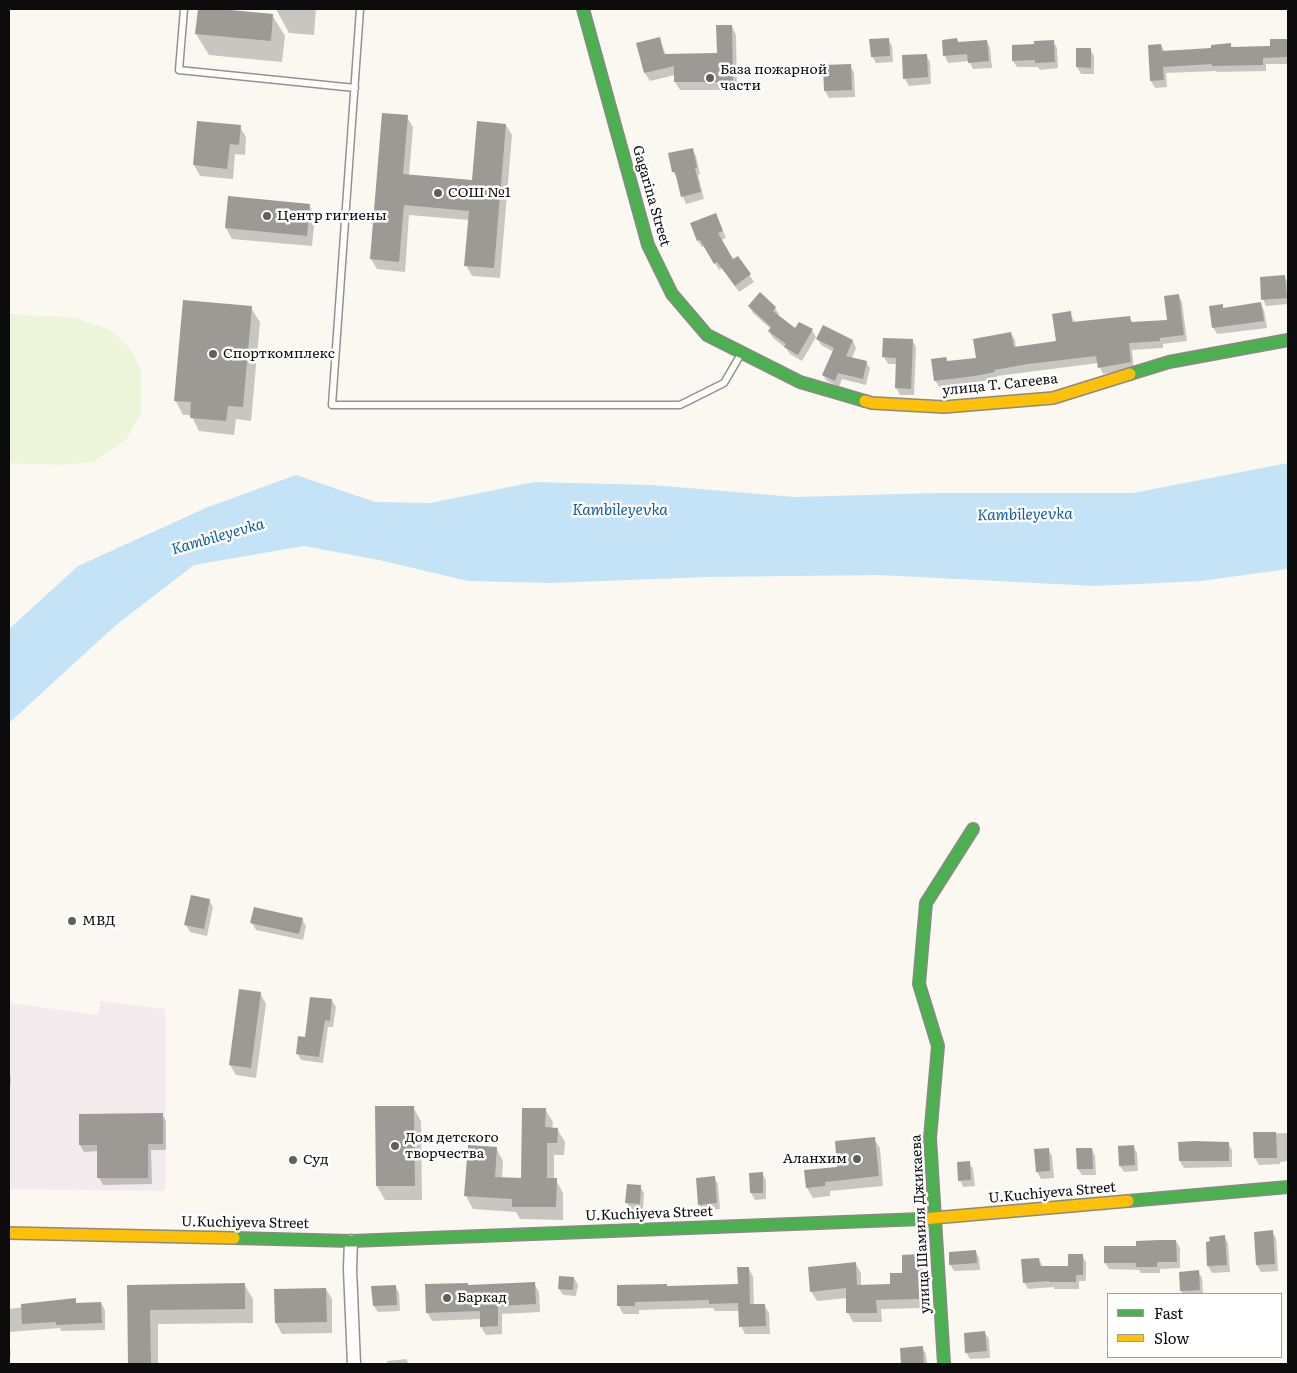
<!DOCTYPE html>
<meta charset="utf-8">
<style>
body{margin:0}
#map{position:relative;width:1297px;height:1373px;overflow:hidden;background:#faf8f0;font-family:Literata,serif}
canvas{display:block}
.frame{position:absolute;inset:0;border:10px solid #0c0c0c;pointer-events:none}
.legend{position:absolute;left:1107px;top:1293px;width:175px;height:65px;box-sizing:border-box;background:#fff;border:1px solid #9e9e9e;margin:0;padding:6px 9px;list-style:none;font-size:15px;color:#0c0c0c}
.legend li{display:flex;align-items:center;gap:10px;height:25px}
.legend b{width:25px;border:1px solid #9e9e9e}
</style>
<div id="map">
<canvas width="1297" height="1373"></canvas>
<div class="frame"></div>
<ul class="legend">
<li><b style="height:6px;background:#4caf50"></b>Fast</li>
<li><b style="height:6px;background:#ffc107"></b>Slow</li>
</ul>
</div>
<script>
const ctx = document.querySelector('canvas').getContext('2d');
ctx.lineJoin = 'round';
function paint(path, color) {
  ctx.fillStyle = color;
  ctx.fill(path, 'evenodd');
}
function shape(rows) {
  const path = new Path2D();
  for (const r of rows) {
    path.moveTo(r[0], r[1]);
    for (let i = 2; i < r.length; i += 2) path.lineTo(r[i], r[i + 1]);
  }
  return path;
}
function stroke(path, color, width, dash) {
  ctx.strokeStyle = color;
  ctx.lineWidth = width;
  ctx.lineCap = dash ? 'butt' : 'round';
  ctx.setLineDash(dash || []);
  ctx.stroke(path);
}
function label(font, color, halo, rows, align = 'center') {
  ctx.font = font + ' Literata,serif';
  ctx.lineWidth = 5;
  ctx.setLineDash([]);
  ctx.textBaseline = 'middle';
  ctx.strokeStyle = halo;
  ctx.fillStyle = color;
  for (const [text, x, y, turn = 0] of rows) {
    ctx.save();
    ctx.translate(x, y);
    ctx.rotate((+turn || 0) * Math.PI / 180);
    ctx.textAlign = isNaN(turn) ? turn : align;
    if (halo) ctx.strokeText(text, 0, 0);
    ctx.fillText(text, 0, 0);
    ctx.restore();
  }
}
paint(shape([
 [100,1001,165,1009,165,1191,9,1189,9,1003,99,1015]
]), '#f2ebee');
paint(shape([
 [9,314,75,318,111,330,130,348,141,370,141,413,126,440,93,462,58,465,9,463]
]), '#ecf5d9');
paint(shape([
 [1288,463,1288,569,1201,581,1095,586,879,575,707,577,550,583,468,581,379,560,304,546,194,565,116,625,9,723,9,629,78,566,208,507,296,475,375,502,430,503,534,482,652,485,795,497,938,493,1133,493]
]), '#c5e3f6');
paint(shape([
 [199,9,272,15,285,36,282,62,209,55,196,34],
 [277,9,316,9,314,35,289,33,277,11],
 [732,26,736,35,737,90,680,90,675,82,675,75,650,81,645,73,638,44,659,39,666,55,718,55],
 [888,39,892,46,893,62,876,63,872,56],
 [1271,40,1288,40,1288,64,1266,64,1266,71,1217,72,1216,71,1166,73,1167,87,1155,88,1151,81,1149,46,1161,45,1165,52,1212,50,1230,45,1232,48,1271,47],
 [943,41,959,43,987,41,990,48,992,68,973,69,969,61,948,63,945,56],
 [1053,41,1057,48,1058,68,1040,70,1038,67,1017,67,1013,61,1035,45],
 [1090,49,1094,56,1094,74,1081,74,1077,67],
 [926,55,930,62,931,84,909,86,905,79],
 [850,66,854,72,855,97,829,98,825,91,824,67],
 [407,117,413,127,409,176,473,181,506,125,512,135,500,278,472,276,466,265,469,220,409,215,405,272,377,269,371,259],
 [198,123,240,127,246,137,245,155,235,154,233,179,200,176,194,165],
 [692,150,696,156,700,174,698,175,704,199,686,204,683,197,678,178,673,172],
 [309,205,315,215,312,246,232,239,226,228],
 [719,222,726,238,721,240,733,261,738,258,754,282,739,292,722,268,719,270,705,246,702,247,698,241],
 [1284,276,1288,283,1288,304,1266,306,1263,299],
 [1178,295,1182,302,1187,341,1163,344,1163,348,1132,350,1134,369,1103,374,1098,363,997,376,998,379,939,387,935,380,946,358,948,363,977,359,1011,334,1015,340,1016,348,1057,342,1070,313,1075,323,1129,317,1133,323,1168,321],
 [1260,303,1264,310,1267,328,1217,334,1213,327,1222,305,1224,309],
 [749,306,775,308,779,314,778,316,796,330,812,330,816,337,802,361,790,354,786,348,773,338,769,331,771,329,753,313],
 [251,308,260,322,251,421,236,419,234,435,199,431,191,415,183,415,175,400],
 [817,338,853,341,856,348,852,358,866,362,870,368,866,385,842,379,839,387,827,381,823,375,834,352,821,345],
 [912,340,916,347,914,395,900,395,896,388,897,364,888,364,884,357],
 [209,900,213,907,207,936,190,932,186,925],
 [302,919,306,926,303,940,256,930,252,923],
 [260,993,266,1004,256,1078,236,1075,230,1065],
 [332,1000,336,1007,333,1027,328,1027,323,1063,301,1060,297,1053],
 [9,1075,11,1078,9,1097],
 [413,1107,421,1121,422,1200,385,1200,377,1186],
 [545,1109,553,1122,552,1129,557,1129,565,1142,564,1155,554,1155,554,1179,556,1180,563,1193,563,1220,520,1219,516,1212,473,1209,466,1196,496,1148,503,1161,502,1178,522,1179],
 [162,1114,166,1121,166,1150,151,1150,152,1184,103,1185,99,1178,99,1151,84,1152,80,1145],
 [1288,1133,1288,1161,1280,1162,1280,1164,1259,1165,1255,1158,1255,1134],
 [874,1139,880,1148,883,1186,830,1191,830,1196,813,1198,807,1188,806,1171,839,1168],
 [1228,1143,1232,1150,1232,1167,1184,1168,1180,1161],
 [1133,1146,1137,1153,1138,1171,1124,1172,1120,1166],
 [1048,1149,1052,1156,1054,1178,1041,1179,1037,1172,1036,1150],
 [1092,1149,1095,1156,1096,1175,1082,1175,1078,1169],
 [969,1163,973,1169,975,1186,963,1187,960,1180],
 [762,1173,766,1180,766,1199,755,1200,751,1193],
 [714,1177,718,1184,720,1209,703,1211,699,1204],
 [640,1187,644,1193,643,1210,631,1209,627,1203],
 [1272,1232,1276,1238,1278,1271,1261,1272,1257,1265,1255,1233],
 [1224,1237,1228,1243,1230,1272,1212,1273,1208,1266,1207,1243],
 [1176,1241,1180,1248,1180,1268,1160,1269,1160,1273,1141,1273,1139,1270,1109,1269,1105,1263,1137,1247],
 [976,1252,979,1258,980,1270,954,1271,950,1264],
 [1082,1255,1086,1262,1086,1281,1079,1281,1079,1289,1054,1289,1054,1287,1028,1289,1024,1282,1039,1259,1043,1267,1069,1267],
 [917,1256,923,1266,924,1308,881,1309,882,1322,853,1322,848,1313,848,1298,817,1301,811,1291,856,1264,861,1273,861,1286,892,1286,903,1274],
 [748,1268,753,1276,754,1306,764,1305,769,1313,770,1334,745,1334,741,1326,740,1311,715,1311,713,1308,639,1310,639,1314,623,1314,619,1306,667,1287,739,1285],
 [1198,1271,1202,1278,1203,1294,1183,1294,1181,1291],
 [574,1278,578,1285,576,1296,563,1295,559,1289],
 [534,1283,539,1292,540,1312,502,1314,502,1334,486,1335,481,1327,481,1319,432,1321,427,1312,467,1284,469,1287],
 [244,1284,253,1299,253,1323,158,1324,158,1364,129,1364,128,1286],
 [395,1286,399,1293,400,1311,378,1312,374,1306],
 [326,1289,332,1299,332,1333,282,1334,276,1323,275,1290],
 [75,1300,77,1304,101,1303,105,1310,105,1330,61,1331,60,1328,9,1332,9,1309],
 [985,1333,989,1339,990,1358,970,1359,966,1352],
 [9,1340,11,1355,9,1356],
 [922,1348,926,1354,927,1364,902,1364,902,1349],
 [406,1359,409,1364,387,1364,387,1361]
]), '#0003');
paint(shape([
 [198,9,220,9,273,14,271,41,195,34],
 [716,25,732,25,733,82,674,82,674,66,644,73,636,43,660,37,664,54,717,53],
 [889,38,890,56,871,57,869,39],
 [957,38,958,42,987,40,989,61,968,63,967,54,943,56,942,40],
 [1270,39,1288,39,1288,57,1263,58,1263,65,1212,66,1212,64,1163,67,1164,80,1150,81,1148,45,1161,44,1162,51,1211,48,1211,45,1231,43,1231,47,1270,46],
 [1054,40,1055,62,1035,63,1035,60,1012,61,1012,45,1034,44,1034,41],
 [1076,48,1091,48,1091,68,1076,67],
 [927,54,928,77,903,79,902,55],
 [851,64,852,90,824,91,823,65],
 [382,113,408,115,403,174,472,180,477,121,506,124,494,268,464,266,469,211,404,205,399,262,370,259],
 [197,121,241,125,239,145,230,144,227,169,193,165],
 [693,148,697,168,695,168,701,192,681,197,675,172,672,172,668,153],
 [228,196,310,204,307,236,225,228],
 [716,213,723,231,718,233,733,259,738,256,751,274,735,286,717,262,714,264,700,240,697,241,690,223],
 [1285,275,1287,298,1261,300,1260,277],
 [760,292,776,307,773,311,795,328,799,322,813,329,798,355,784,347,786,344,768,331,771,327,748,306],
 [1179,294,1184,335,1160,338,1160,341,1129,343,1131,362,1098,368,1096,356,1028,364,994,370,995,372,975,376,934,381,931,359,946,357,947,361,976,358,973,339,1011,332,1014,347,1056,341,1052,314,1071,311,1072,322,1130,316,1131,322,1167,320,1164,296],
 [183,300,252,306,243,407,228,406,226,421,190,418,191,402,174,401],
 [1261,302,1264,321,1212,328,1209,306,1223,304,1223,308],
 [823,325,853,340,846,356,867,361,863,379,838,373,835,381,822,375,834,348,816,339],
 [883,338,913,339,911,389,895,388,896,358,882,357],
 [191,895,210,899,204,929,184,925],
 [254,907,303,918,299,934,250,923],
 [239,989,261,992,251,1068,229,1065],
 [310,997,332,999,330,1021,325,1020,319,1057,296,1054,298,1036,305,1037],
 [375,1106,414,1106,415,1186,376,1186],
 [522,1108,546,1108,545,1127,558,1128,557,1143,547,1143,547,1178,557,1178,556,1207,512,1207,512,1199,464,1196,468,1145,497,1147,495,1177,521,1178],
 [163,1113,163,1144,148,1144,148,1178,97,1178,97,1145,79,1145,79,1114],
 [1253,1132,1276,1132,1277,1158,1254,1158],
 [875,1137,879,1176,825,1182,825,1186,806,1188,804,1170,837,1167,835,1141],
 [1194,1141,1229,1142,1229,1161,1179,1161,1178,1142],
 [1134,1145,1135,1165,1119,1166,1118,1146],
 [1049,1148,1050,1171,1036,1172,1034,1149],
 [1076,1148,1092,1148,1093,1169,1077,1169],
 [970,1161,971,1180,958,1181,957,1162],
 [763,1172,763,1193,750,1193,749,1173],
 [715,1176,717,1203,698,1205,696,1178],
 [627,1184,641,1185,640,1204,625,1203],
 [1273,1230,1275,1264,1256,1265,1254,1232],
 [1225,1235,1227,1265,1207,1266,1206,1242,1210,1241,1209,1237],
 [1160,1240,1176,1240,1177,1262,1157,1262,1157,1267,1136,1267,1136,1263,1104,1263,1104,1246,1136,1246,1136,1241],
 [976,1250,977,1263,949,1265,949,1252],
 [918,1254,919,1299,876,1300,877,1313,846,1313,846,1288,810,1292,808,1267,856,1262,857,1285,890,1284,890,1273,902,1273,902,1255],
 [1068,1254,1083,1254,1083,1275,1076,1275,1076,1282,1049,1282,1049,1281,1023,1283,1021,1259,1039,1258,1040,1266,1068,1266],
 [737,1267,749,1267,750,1304,765,1304,766,1326,739,1327,738,1303,709,1304,709,1300,635,1302,635,1306,617,1306,617,1285,667,1284,667,1286,738,1284],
 [1199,1270,1200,1290,1180,1291,1179,1272],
 [559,1276,574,1277,573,1290,558,1289],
 [535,1282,536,1304,498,1306,498,1326,480,1327,480,1311,426,1313,425,1284,468,1283,468,1285],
 [245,1283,245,1309,150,1310,151,1364,128,1364,127,1285],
 [396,1285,397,1305,373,1306,371,1286],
 [326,1288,327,1322,275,1323,274,1289],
 [76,1298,76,1303,101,1302,102,1323,56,1325,56,1322,22,1324,21,1304],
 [985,1331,987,1351,965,1353,964,1333],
 [923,1346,924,1364,901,1364,900,1348]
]), '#9d9a96');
const lane = shape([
 [184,9,179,70,355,88],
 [360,9,332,405,680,405,724,383,741,354]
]);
const street = shape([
 [351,1241,350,1269,354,1364]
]);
const fast = shape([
 [583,9,648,245,672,294,707,335,800,382,865,401],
 [1130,374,1169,362,1288,340],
 [1128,1201,1288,1187],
 [234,1238,351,1241,922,1219],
 [944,1364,930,1138,938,1046,919,984,926,903,973,829]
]);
const slow = shape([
 [865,401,872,403,944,407,1053,398,1130,374],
 [922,1219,1128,1201],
 [9,1233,234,1238]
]);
stroke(lane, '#93928f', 9);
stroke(street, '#93928f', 15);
stroke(fast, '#8a8985', 14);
stroke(slow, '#8a8985', 14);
stroke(lane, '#fefefd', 6);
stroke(street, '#fefefd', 12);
stroke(fast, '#4caf50', 11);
stroke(slow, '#ffc107', 11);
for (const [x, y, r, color] of [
 [710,78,5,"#5f5f5c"],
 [438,193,5,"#5f5f5c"],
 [267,216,5,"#5f5f5c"],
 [213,354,5,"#5f5f5c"],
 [72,921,5,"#5f5f5c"],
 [395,1146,5,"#5f5f5c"],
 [857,1159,5,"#5f5f5c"],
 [293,1160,5,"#5f5f5c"],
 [447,1298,5,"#5f5f5c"]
]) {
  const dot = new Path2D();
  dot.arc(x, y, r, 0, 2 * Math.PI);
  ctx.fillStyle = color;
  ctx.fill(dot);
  stroke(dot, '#fff', 2);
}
label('14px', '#0c0c0c', '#fff', [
 ["База пожарной",720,70],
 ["части",720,86],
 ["СОШ №1",448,193],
 ["Центр гигиены",277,216],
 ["Спорткомплекс",223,354],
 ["МВД",82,921],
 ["Дом детского",405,1138],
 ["творчества",405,1154],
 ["Аланхим",847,1159,"right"],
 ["Суд",303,1160],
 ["Баркад",457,1298]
], 'left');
label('14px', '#0c0c0c', '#fff', [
 ["Gagarina Street",651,196,74],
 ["улица Т. Сагеева",1000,385,-6],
 ["U.Kuchiyeva Street",1052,1193,-5],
 ["U.Kuchiyeva Street",649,1214,-2],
 ["U.Kuchiyeva Street",245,1223,1],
 ["улица Шамиля Джикаева",921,1224,-93]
]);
label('italic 15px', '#105da3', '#fff', [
 ["Kambileyevka",620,511],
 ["Kambileyevka",1025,515,-1],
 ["Kambileyevka",218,537,-16]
]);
</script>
